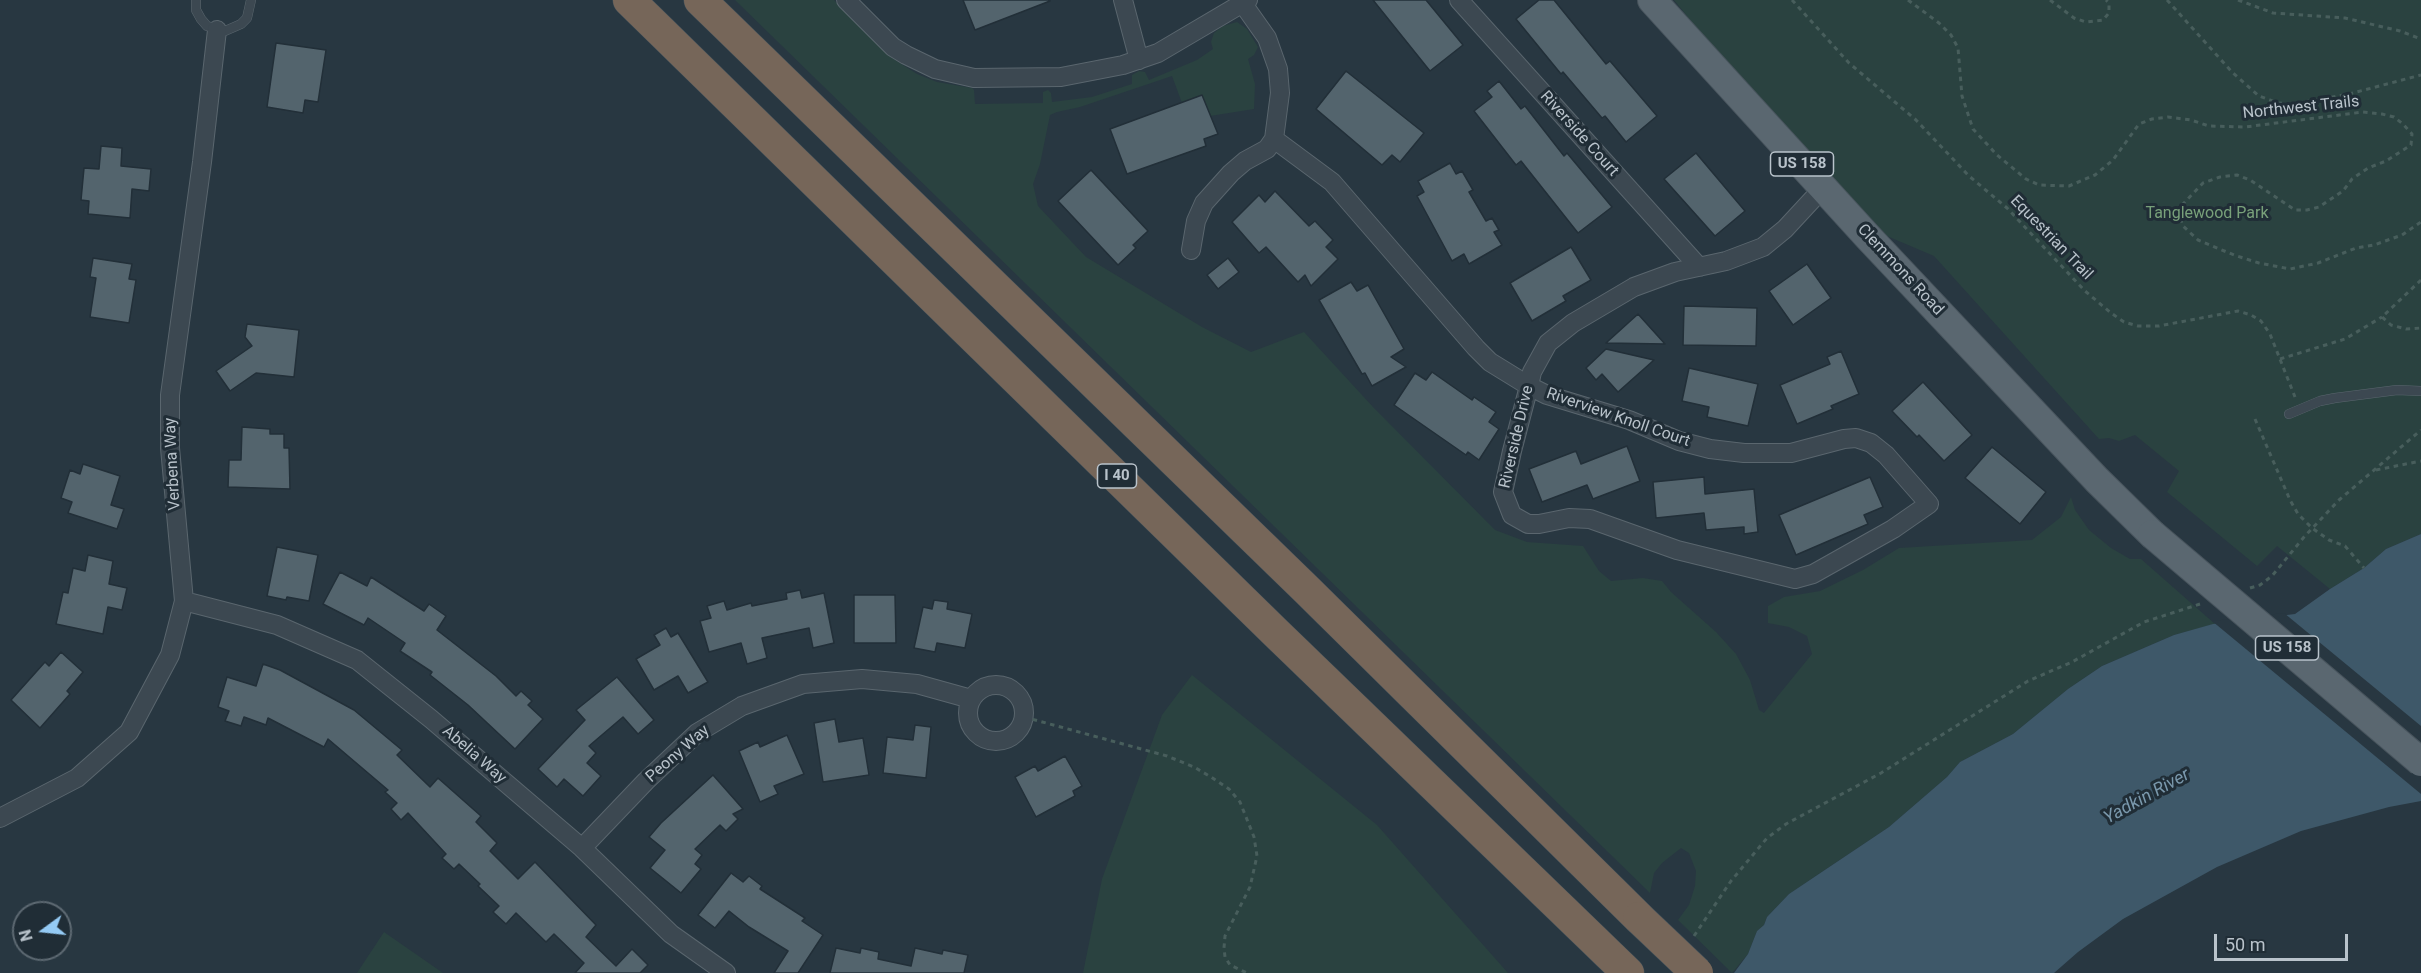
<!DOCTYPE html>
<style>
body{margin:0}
#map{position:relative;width:2421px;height:973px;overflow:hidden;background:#283741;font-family:Roboto,sans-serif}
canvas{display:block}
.north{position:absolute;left:12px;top:901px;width:60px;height:60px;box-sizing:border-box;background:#202d36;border:2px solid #5d6972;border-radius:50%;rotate:255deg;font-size:16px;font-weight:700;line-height:24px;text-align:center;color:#b9c3cb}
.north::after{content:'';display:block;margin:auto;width:21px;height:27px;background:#94caf4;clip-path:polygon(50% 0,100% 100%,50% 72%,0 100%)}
.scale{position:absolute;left:2214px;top:934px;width:134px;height:27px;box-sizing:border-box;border:3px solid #b9c3cb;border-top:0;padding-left:8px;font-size:18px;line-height:21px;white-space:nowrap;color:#b9c3cb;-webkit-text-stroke:4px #202d36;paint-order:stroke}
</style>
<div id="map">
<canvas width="2421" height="973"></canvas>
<div class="north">N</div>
<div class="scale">50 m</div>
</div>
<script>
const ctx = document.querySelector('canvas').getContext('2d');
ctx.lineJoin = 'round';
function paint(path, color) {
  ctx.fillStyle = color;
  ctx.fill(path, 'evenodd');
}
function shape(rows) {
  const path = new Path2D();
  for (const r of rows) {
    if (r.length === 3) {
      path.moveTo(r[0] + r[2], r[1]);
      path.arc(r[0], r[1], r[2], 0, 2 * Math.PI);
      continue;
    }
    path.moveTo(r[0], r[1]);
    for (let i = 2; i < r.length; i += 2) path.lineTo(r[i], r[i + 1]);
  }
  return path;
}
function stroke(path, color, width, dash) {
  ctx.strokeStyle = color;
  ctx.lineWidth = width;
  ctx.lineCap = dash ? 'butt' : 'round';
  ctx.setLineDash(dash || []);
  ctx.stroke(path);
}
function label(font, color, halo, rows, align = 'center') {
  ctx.font = font + ' Roboto,sans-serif';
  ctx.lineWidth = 6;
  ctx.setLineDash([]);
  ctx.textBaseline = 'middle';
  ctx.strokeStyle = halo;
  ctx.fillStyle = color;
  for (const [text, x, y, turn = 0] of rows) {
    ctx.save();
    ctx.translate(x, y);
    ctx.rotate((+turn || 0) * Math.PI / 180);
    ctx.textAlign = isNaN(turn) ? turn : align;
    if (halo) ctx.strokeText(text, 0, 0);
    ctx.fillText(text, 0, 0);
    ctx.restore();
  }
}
paint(shape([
 [735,0,834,0,892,58,917,74,937,82,972,88,974,90,975,104,1043,103,1043,92,1048,90,1051,93,1052,102,1092,97,1132,84,1132,75,1139,71,1145,72,1149,80,1197,60,1213,49,1211,42,1214,33,1223,26,1237,22,1247,29,1258,47,1254,55,1248,59,1255,84,1254,109,1210,116,1182,103,1172,76,1080,107,1057,112,1050,115,1040,164,1033,184,1038,206,1086,257,1202,327,1251,352,1304,332,1373,407,1495,530,1527,542,1583,546,1599,571,1611,581,1643,578,1662,581,1671,592,1716,632,1736,654,1750,680,1759,710,1764,713,1812,654,1807,636,1789,627,1768,623,1768,606,1784,597,1820,591,1863,570,1899,548,2032,540,2061,517,2071,497,2075,510,2089,530,2111,548,2130,559,2141,559,2215,624,2174,635,2102,666,2068,689,2013,734,1960,762,1947,777,1889,827,1789,894,1767,917,1764,925,1757,931,1748,954,1732,973,1678,920,1689,905,1695,886,1696,871,1689,853,1681,848,1662,863,1654,873,1650,893],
 [1674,0,2421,0,2421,534,2386,549,2364,568,2330,589,2277,546,2257,566,2167,492,2179,471,2135,435,2119,441,2109,438,2099,439,1934,256,1854,222],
 [1192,675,1377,825,1508,973,1083,973,1102,879,1162,715],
 [384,932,443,973,357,973]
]), '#2a4240');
paint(shape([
 [2421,534,2421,801,2389,807,2301,831,2217,867,2123,919,2078,952,2054,973,1734,973,1748,954,1757,931,1764,925,1767,917,1789,894,1889,827,1947,777,1960,762,2013,734,2068,689,2102,666,2174,635,2213,624,2295,614,2330,589,2364,568,2386,549]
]), '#3e5869');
paint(shape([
 [2284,613,2421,726,2421,794,2212,621]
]), '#283741');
const building = shape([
 [963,0,1050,0,1050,1,975,30,963,0],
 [1373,0,1426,0,1463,45,1430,71,1373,0],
 [1539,0,1554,0,1606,64,1610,61,1657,116,1626,142,1605,116,1602,118,1563,72,1561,74,1516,19,1539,0],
 [276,43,326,50,318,102,305,100,303,113,267,107,276,43],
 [1346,71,1424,133,1400,162,1392,155,1382,165,1316,109,1346,71],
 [1499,81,1521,109,1525,106,1564,156,1567,153,1612,207,1578,233,1521,161,1516,165,1474,111,1492,97,1487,91,1499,81],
 [1202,95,1218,134,1204,139,1206,146,1127,174,1110,129,1202,95],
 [101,146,122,148,121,166,151,169,149,191,132,189,130,218,88,214,89,201,81,200,84,168,99,169,101,146],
 [1696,153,1745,211,1715,236,1664,179,1696,153],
 [1450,163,1456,174,1462,171,1473,190,1469,192,1486,221,1492,218,1499,230,1494,232,1502,245,1469,264,1464,254,1452,261,1417,196,1424,192,1418,181,1450,163],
 [1091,170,1148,231,1133,245,1136,248,1118,265,1058,201,1091,170],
 [1275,191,1309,226,1315,221,1333,240,1326,247,1338,259,1311,286,1305,275,1298,282,1266,247,1259,253,1232,222,1259,195,1265,202,1275,191],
 [1571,247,1591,280,1563,296,1566,301,1532,321,1510,283,1571,247],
 [93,258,132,264,129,279,136,280,129,323,90,317,96,278,90,277,93,258],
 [1228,258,1239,272,1218,289,1207,275,1228,258],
 [1807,264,1831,298,1793,325,1769,291,1807,264],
 [1351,282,1357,291,1368,285,1404,349,1391,357,1406,367,1372,386,1365,373,1362,374,1319,300,1351,282],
 [1684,306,1757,308,1756,346,1683,345,1684,306],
 [1638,314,1665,344,1606,343,1638,314],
 [247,324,299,330,294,377,256,373,230,391,216,371,252,346,245,337,247,324],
 [1606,349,1654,360,1618,392,1602,374,1596,380,1586,368,1606,349],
 [1841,351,1859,394,1831,406,1833,409,1797,424,1780,385,1830,364,1827,357,1841,351],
 [1689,368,1758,384,1748,426,1707,417,1709,407,1682,401,1689,368],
 [1432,372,1472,400,1474,397,1496,412,1489,422,1499,429,1479,460,1468,452,1466,455,1394,405,1415,373,1426,380,1432,372],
 [1923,382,1972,435,1944,461,1919,435,1917,437,1892,411,1923,382],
 [242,427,270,429,270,434,284,434,284,448,289,448,290,489,228,487,229,460,241,460,242,427],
 [1627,446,1640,481,1593,499,1587,485,1542,502,1529,469,1576,451,1581,464,1627,446],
 [1992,447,2046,492,2020,524,1965,478,1992,447],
 [83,464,120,476,111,505,124,509,117,529,68,513,72,502,61,498,70,470,80,474,83,464],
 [1704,477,1705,494,1754,489,1758,532,1744,534,1744,527,1706,530,1704,513,1656,518,1653,482,1704,477],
 [1870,477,1883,507,1864,515,1868,524,1796,555,1779,515,1870,477],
 [277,547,318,555,309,601,287,597,286,600,267,596,277,547],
 [88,555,113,561,109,584,127,588,122,610,108,607,103,634,56,624,63,592,68,593,73,568,85,571,88,555],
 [340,572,367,586,371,577,424,611,429,604,446,616,437,630,496,676,516,696,521,691,532,701,528,705,543,719,515,749,468,705,430,675,432,672,400,651,405,643,368,618,364,625,323,604,340,572],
 [800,590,802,598,824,593,834,643,813,648,809,628,762,638,767,658,747,664,741,643,709,652,700,621,711,618,707,606,724,601,727,610,751,603,752,606,787,599,786,593,800,590],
 [854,595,895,595,896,643,854,643,854,595],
 [934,600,948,602,947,609,972,614,965,648,937,643,935,652,914,648,923,607,932,609,934,600],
 [666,628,671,637,678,633,708,682,688,693,678,676,654,690,636,659,660,645,654,635,666,628],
 [61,652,83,672,67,691,70,694,40,728,11,700,45,662,49,666,61,652],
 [263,664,280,670,354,710,402,750,397,755,430,787,438,778,481,816,476,822,497,843,490,851,518,879,535,862,596,925,586,937,616,966,632,949,648,965,640,973,575,973,584,963,554,934,546,942,516,913,506,924,493,912,499,906,478,886,480,884,459,864,454,869,442,858,446,854,408,813,401,820,391,809,397,803,385,792,388,790,328,739,324,747,268,718,266,725,244,717,241,726,225,721,229,711,218,707,227,677,256,686,263,664],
 [617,677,654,720,638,734,623,717,589,746,596,753,587,763,601,776,583,796,564,779,557,787,538,769,585,720,576,710,617,677],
 [835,719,839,742,863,738,869,775,823,782,814,723,835,719],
 [915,725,931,727,926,778,883,773,887,737,913,740,915,725],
 [787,735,804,774,774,786,778,794,760,802,739,751,758,742,760,747,787,735],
 [1065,756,1082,786,1073,791,1075,796,1036,817,1015,777,1035,766,1038,771,1065,756],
 [713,775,743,809,733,814,738,819,726,831,720,825,695,849,702,855,695,864,701,869,681,893,650,868,665,850,649,837,661,823,713,775],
 [731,873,743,882,749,876,762,886,760,889,805,918,802,921,823,935,798,973,774,973,788,951,749,927,729,911,715,928,698,915,731,873],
 [836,948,860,953,861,948,879,952,878,959,911,966,915,948,942,954,943,950,968,955,964,973,830,973,836,948]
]);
paint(building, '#53646d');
stroke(building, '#222f38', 1.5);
const lane = shape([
 [196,0,196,10,201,19,207,26,225,31,241,24,247,18,251,0],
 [2289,414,2320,401,2335,398,2397,390,2421,391]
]);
const street = shape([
 [846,0,893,47,906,55,935,69,974,78,1061,77,1123,65,1158,53,1248,0],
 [1123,0,1139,60],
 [1459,0,1699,267],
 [1274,139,1332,182,1476,348,1490,362,1529,386,1547,395,1629,420,1679,441,1710,449,1744,453,1791,453,1844,439,1856,438,1871,443,1886,455,1929,504,1893,529,1813,574,1795,579,1677,550,1590,519,1569,518,1539,524,1528,524,1512,515,1503,492,1512,451,1529,386,1532,372,1548,343,1573,323,1634,287,1675,272,1726,261,1763,247,1785,229,1823,188],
 [1191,250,1196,221,1204,203,1231,173,1245,161,1267,149,1274,139,1280,93,1278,69,1267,38,1243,4],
 [184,601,277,625,357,660,431,719,582,848,671,934,726,973],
 [996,713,28],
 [0,818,77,778,129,732,170,655,184,601,170,448,170,395,202,162,217,30],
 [582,848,646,781,697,733,742,706,803,684,862,679,917,684,971,699]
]);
const primary = shape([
 [1652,0,1868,237,2097,480,2152,534]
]);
const highway = shape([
 [629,0,1274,631,1628,973],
 [700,0,1308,591,1639,918]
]);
stroke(lane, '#5a666e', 10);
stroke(street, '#5a666e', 20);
stroke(primary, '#48545d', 30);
stroke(highway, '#46535b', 33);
stroke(shape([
 [1792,0,1849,63,1916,120,1969,176,2007,208,2085,291,2111,313,2124,322,2138,326,2159,326,2238,311,2251,315,2261,321,2270,334,2295,397],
 [1908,0,1939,23,1951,35,1958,48,1962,96,1973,129,1997,155,2026,179,2039,185,2069,186,2095,175,2113,160,2139,124,2152,119,2168,117,2191,120,2209,126,2245,127,2363,112,2382,114,2394,117,2403,124,2412,134,2411,145,2386,161,2368,168,2352,179,2343,191,2319,207,2307,210,2295,210,2250,180,2237,175,2220,177,2203,183,2183,204,2180,214,2182,225,2198,240,2234,255,2259,263,2290,269,2318,263,2356,248,2374,245,2402,235,2421,222],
 [2050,0,2074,18,2086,22,2103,20,2109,13,2109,3,2106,0],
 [2167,0,2232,72,2259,96,2278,103,2292,104,2349,94,2421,75],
 [2238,0,2273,13,2345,18,2400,31,2421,39],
 [2421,280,2382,317,2391,325,2406,329,2421,328],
 [2280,359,2345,339,2382,317],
 [2255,419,2290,500,2298,514,2312,528,2329,540,2345,546,2364,568],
 [2376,470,2421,461],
 [2250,588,2260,585,2272,576,2304,537,2339,500,2421,430],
 [1024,717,1167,756,1194,767,1211,777,1229,789,1240,802,1254,837,1257,856,1250,887,1225,936,1224,948,1225,957,1230,965,1247,973],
 [1694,936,1731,881,1767,838,1786,824,1881,773,2028,681,2072,662,2144,622,2200,604]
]), '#485e5c', 3, [4.5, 4.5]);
stroke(lane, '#3c4851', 9);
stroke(street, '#3c4851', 18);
stroke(primary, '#5a6770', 28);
stroke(highway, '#766659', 32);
const primaryBridge = shape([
 [2152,534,2421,762]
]);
const highwayBridge = shape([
 [1639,918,1697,973]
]);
stroke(primaryBridge, '#48545d', 30, []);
stroke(highwayBridge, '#46535b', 33, []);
stroke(primaryBridge, '#5a6770', 28);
stroke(highwayBridge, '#766659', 32);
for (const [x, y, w] of [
 [1802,164,63],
 [1117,476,39],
 [2287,648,63]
]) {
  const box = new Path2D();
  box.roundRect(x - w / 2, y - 12, w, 24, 4.5);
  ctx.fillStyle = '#202d36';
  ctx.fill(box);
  stroke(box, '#b9c3cb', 1.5);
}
label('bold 15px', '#b9c3cb', null, [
 ["US 158",1802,164],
 ["I 40",1117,476],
 ["US 158",2287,648]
]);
label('16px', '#b9c3cb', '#202d36', [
 ["Northwest Trails",2301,108,-6],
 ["Riverside Court",1579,134,48],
 ["Equestrian Trail",2051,238,46],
 ["Clemmons Road",1900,270,47],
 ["Riverview Knoll Court",1618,418,19],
 ["Riverside Drive",1517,437,-77],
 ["Verbena Way",173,464,-93],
 ["Peony Way",678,754,-41],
 ["Abelia Way",474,755,41]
]);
label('16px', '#78a07a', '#202d36', [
 ["Tanglewood Park",2207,214]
]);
label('italic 18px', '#7a98ac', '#202d36', [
 ["Yadkin River",2147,797,-29]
]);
</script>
